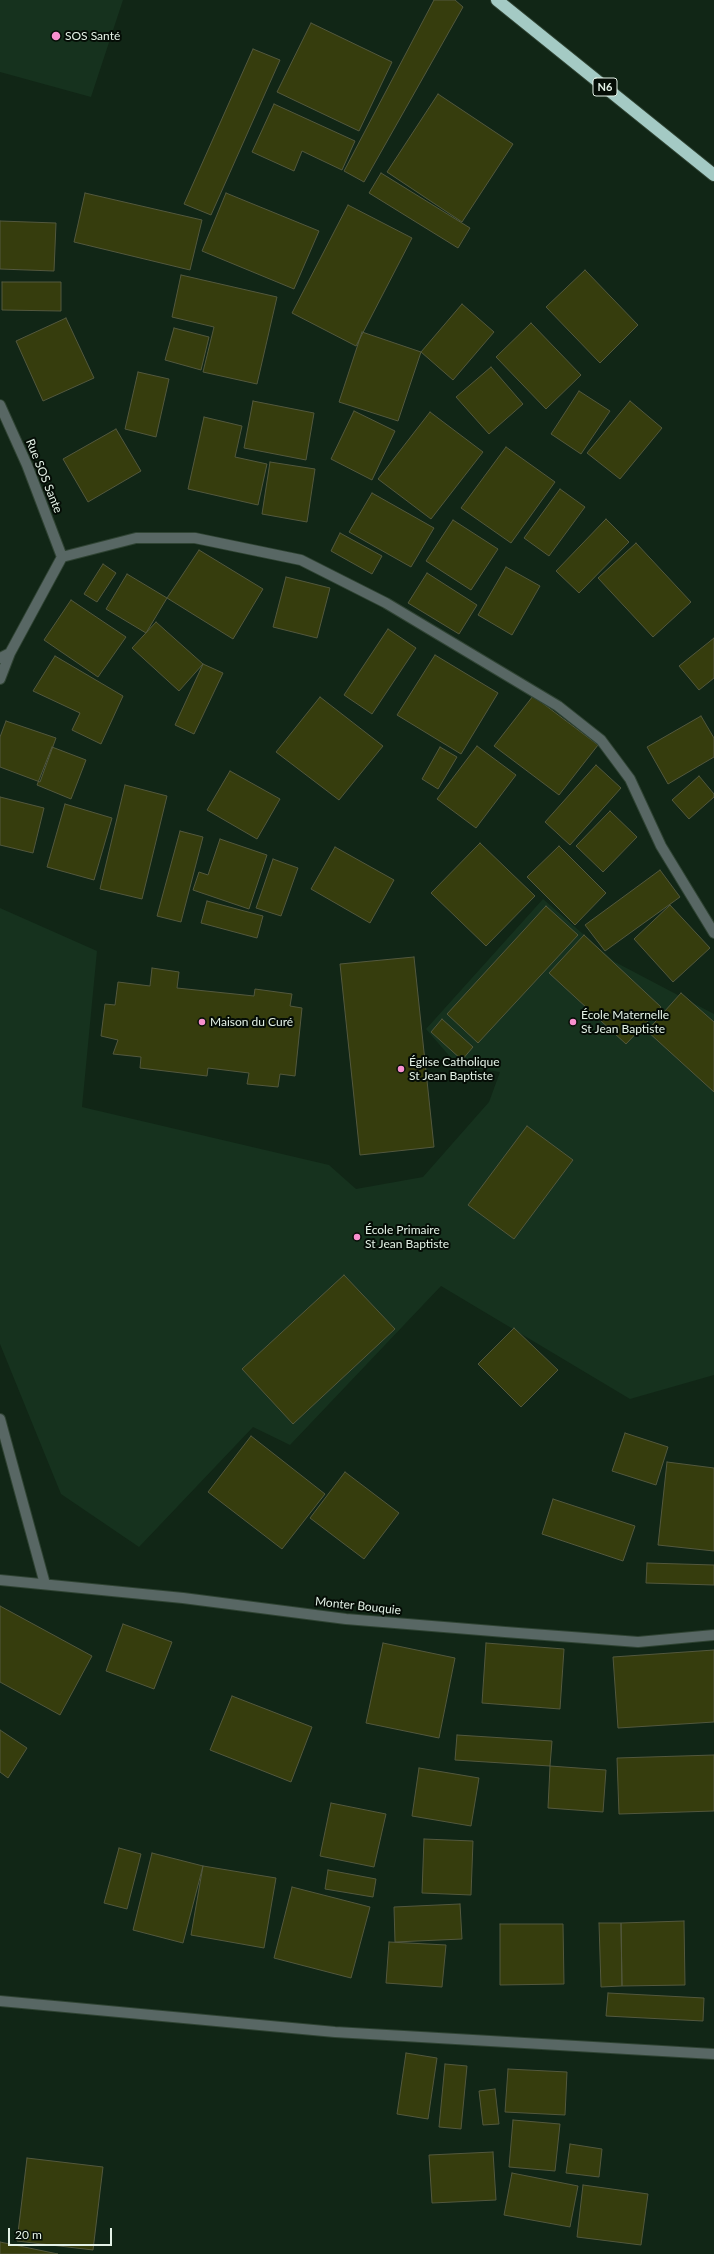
<!DOCTYPE html>
<meta charset="utf-8">
<style>
body{margin:0}
#map{position:relative;width:714px;height:2254px;overflow:hidden;background:#112616;font-family:Lato,sans-serif}
canvas{display:block}
.scale{position:absolute;left:8px;top:2228px;width:104px;height:18px;box-sizing:border-box;border:2px solid #e4f2e7;border-top:0;padding-left:5px;font-size:12px;line-height:14px;white-space:nowrap;color:#e4f2e7;-webkit-text-stroke:3px #050d06;paint-order:stroke}
</style>
<div id="map">
<canvas width="714" height="2254"></canvas>
<div class="scale">20 m</div>
</div>
<script>
const ctx = document.querySelector('canvas').getContext('2d');
ctx.lineJoin = 'round';
function paint(path, color) {
  ctx.fillStyle = color;
  ctx.fill(path, 'evenodd');
}
function shape(rows) {
  const path = new Path2D();
  for (const r of rows) {
    path.moveTo(r[0], r[1]);
    for (let i = 2; i < r.length; i += 2) path.lineTo(r[i], r[i + 1]);
  }
  return path;
}
function stroke(path, color, width, dash) {
  ctx.strokeStyle = color;
  ctx.lineWidth = width;
  ctx.lineCap = dash ? 'butt' : 'round';
  ctx.setLineDash(dash || []);
  ctx.stroke(path);
}
function label(font, color, halo, rows, align = 'center') {
  ctx.font = font + ' Lato,sans-serif';
  ctx.lineWidth = 4;
  ctx.setLineDash([]);
  ctx.textBaseline = 'middle';
  ctx.strokeStyle = halo;
  ctx.fillStyle = color;
  for (const [text, x, y, turn = 0] of rows) {
    ctx.save();
    ctx.translate(x, y);
    ctx.rotate((+turn || 0) * Math.PI / 180);
    ctx.textAlign = isNaN(turn) ? turn : align;
    if (halo) ctx.strokeText(text, 0, 0);
    ctx.fillText(text, 0, 0);
    ctx.restore();
  }
}
paint(shape([
 [0,0,123,0,91,97,0,72],
 [543,899,615,962,714,1014,714,1375,630,1399,441,1286,290,1445,253,1427,139,1547,61,1494,0,1344,0,908,97,951,82,1107,329,1165,356,1189,423,1177,489,1102,500,1072,458,1066,426,1029]
]), '#16321e');
const building = shape([
 [434,0,455,0,463,7,364,182,344,171,434,0],
 [311,23,392,62,359,131,277,92,311,23],
 [253,49,280,60,211,215,184,204,253,49],
 [438,94,513,144,462,222,387,172,438,94],
 [274,104,355,141,342,170,302,151,294,171,252,152,274,104],
 [381,173,470,228,458,248,369,193,381,173],
 [85,193,202,220,190,270,74,242,85,193],
 [226,193,319,231,294,289,202,251,226,193],
 [348,205,412,238,356,346,292,313,348,205],
 [0,221,56,223,54,271,0,269,0,221],
 [585,270,638,325,600,363,546,307,585,270],
 [181,275,277,297,257,384,203,372,214,327,172,317,181,275],
 [2,282,61,282,61,311,2,310,2,282],
 [462,304,494,332,453,380,421,352,462,304],
 [66,318,94,378,43,401,16,341,66,318],
 [531,323,581,375,546,409,496,357,531,323],
 [174,328,209,337,201,370,165,360,174,328],
 [362,332,421,352,398,421,339,402,362,332],
 [491,367,523,404,489,434,456,397,491,367],
 [138,372,169,379,156,437,125,429,138,372],
 [579,391,610,411,581,454,551,434,579,391],
 [253,401,314,413,306,460,244,448,253,401],
 [630,401,662,428,620,479,587,453,630,401],
 [354,411,395,431,372,480,331,459,354,411],
 [430,412,483,452,431,519,378,479,430,412],
 [204,417,242,426,235,457,267,464,258,505,188,489,204,417],
 [116,429,141,471,88,502,63,459,116,429],
 [506,447,555,482,511,543,461,508,506,447],
 [270,462,315,469,307,522,262,514,270,462],
 [560,489,585,507,549,556,524,538,560,489],
 [372,493,434,528,411,567,349,532,372,493],
 [606,519,629,542,579,593,556,571,606,519],
 [453,520,498,549,471,590,426,561,453,520],
 [340,533,382,556,372,574,331,551,340,533],
 [636,543,691,602,653,637,598,578,636,543],
 [199,550,263,589,233,639,167,598,199,550],
 [103,564,116,573,97,602,84,594,103,564],
 [506,567,540,586,512,635,478,615,506,567],
 [427,573,477,605,459,634,408,603,427,573],
 [127,574,167,598,146,633,106,609,127,574],
 [286,577,330,588,317,638,273,627,286,577],
 [71,600,126,637,98,677,44,640,71,600],
 [156,622,203,664,179,691,132,648,156,622],
 [388,629,416,648,372,714,344,695,388,629],
 [714,638,714,678,699,690,679,666,714,638],
 [435,655,498,693,461,754,397,715,435,655],
 [55,656,123,696,101,744,72,730,80,713,33,691,55,656],
 [203,664,223,673,194,734,175,725,203,664],
 [533,696,598,745,559,795,494,746,533,696],
 [320,697,383,746,339,800,276,752,320,697],
 [701,716,714,738,714,757,668,784,647,747,701,716],
 [6,721,56,738,40,782,0,767,0,737,6,721],
 [477,746,516,775,476,828,437,799,477,746],
 [52,747,86,760,71,799,37,785,52,747],
 [440,747,457,757,438,789,422,779,440,747],
 [596,765,621,788,570,845,545,822,596,765],
 [230,771,280,799,257,839,207,810,230,771],
 [699,776,714,794,714,797,689,819,672,800,699,776],
 [125,785,167,796,142,899,100,889,125,785],
 [0,797,44,808,33,853,0,845,0,797],
 [65,804,112,818,94,880,47,867,65,804],
 [610,811,637,837,603,872,576,846,610,811],
 [180,831,203,837,181,922,157,916,180,831],
 [220,839,267,855,249,909,193,890,199,872,208,875,220,839],
 [480,843,535,896,486,946,431,893,480,843],
 [559,846,606,893,575,925,527,877,559,846],
 [335,847,394,880,370,923,311,889,335,847],
 [273,859,298,868,281,916,256,908,273,859],
 [660,870,680,897,605,951,585,925,660,870],
 [207,901,263,916,257,938,201,923,207,901],
 [670,905,710,948,673,982,634,939,670,905],
 [546,906,578,935,478,1043,447,1014,546,906],
 [584,935,661,1007,626,1044,549,973,584,935],
 [414,957,434,1147,360,1155,340,964,414,957],
 [152,968,179,972,177,988,254,996,255,989,292,994,290,1006,302,1008,295,1076,280,1074,278,1087,247,1084,249,1073,208,1068,207,1076,140,1068,141,1057,113,1054,118,1040,101,1036,105,1004,115,1005,118,982,150,986,152,968],
 [681,993,714,1022,714,1092,647,1031,681,993],
 [442,1019,473,1047,462,1060,431,1032,442,1019],
 [527,1126,573,1160,514,1239,468,1205,527,1126],
 [344,1275,395,1329,293,1424,242,1369,344,1275],
 [514,1328,558,1370,521,1407,478,1364,514,1328],
 [625,1433,668,1447,656,1485,612,1471,625,1433],
 [251,1436,325,1494,282,1549,208,1492,251,1436],
 [667,1462,714,1468,714,1551,658,1545,667,1462],
 [345,1472,399,1513,364,1559,310,1518,345,1472],
 [553,1499,635,1526,623,1561,542,1534,553,1499],
 [647,1563,714,1565,714,1585,646,1583,647,1563],
 [0,1606,92,1656,60,1715,0,1682,0,1606],
 [123,1624,172,1642,154,1689,106,1671,123,1624],
 [383,1643,455,1658,439,1738,366,1723,383,1643],
 [486,1643,564,1649,560,1709,482,1703,486,1643],
 [714,1650,714,1722,618,1728,613,1657,714,1650],
 [232,1696,312,1727,291,1782,210,1750,232,1696],
 [0,1730,27,1748,8,1778,0,1772,0,1730],
 [457,1735,552,1741,550,1766,455,1760,457,1735],
 [714,1755,714,1811,619,1814,617,1758,714,1755],
 [550,1766,606,1770,603,1812,548,1808,550,1766],
 [419,1768,479,1778,471,1826,412,1816,419,1768],
 [331,1803,386,1814,374,1867,320,1856,331,1803],
 [424,1839,473,1841,471,1895,422,1893,424,1839],
 [119,1848,141,1854,127,1909,104,1903,119,1848],
 [152,1853,203,1866,183,1943,133,1930,152,1853],
 [203,1866,276,1878,264,1948,191,1935,203,1866],
 [328,1870,376,1879,373,1897,325,1889,328,1870],
 [292,1887,370,1907,351,1978,274,1958,292,1887],
 [460,1904,462,1939,395,1942,394,1907,460,1904],
 [684,1921,685,1985,622,1986,621,1923,684,1921],
 [599,1923,621,1923,622,1986,601,1987,599,1923],
 [500,1924,563,1924,564,1984,500,1985,500,1924],
 [389,1942,446,1945,442,1987,386,1983,389,1942],
 [608,1993,704,1998,703,2021,606,2016,608,1993],
 [406,2053,437,2058,428,2119,397,2114,406,2053],
 [445,2064,467,2066,461,2129,439,2127,445,2064],
 [508,2069,567,2072,565,2115,505,2112,508,2069],
 [495,2089,499,2124,483,2125,479,2091,495,2089],
 [513,2120,560,2124,555,2171,509,2167,513,2120],
 [570,2144,602,2149,599,2177,566,2173,570,2144],
 [493,2152,496,2200,432,2203,429,2155,493,2152],
 [27,2158,103,2167,93,2250,17,2241,27,2158],
 [512,2173,578,2186,570,2227,504,2215,512,2173],
 [583,2185,648,2194,641,2245,577,2237,583,2185],
 [0,2242,58,2254,0,2254,0,2242]
]);
paint(building, '#363d0d');
stroke(building, '#53583e', 1);
const street = shape([
 [0,405,27,465,62,557],
 [0,658,10,653,62,557,136,538,195,538,301,560,386,603,558,706,601,740,630,779,661,846,714,933],
 [0,679,10,653],
 [0,1419,45,1584],
 [0,1580,183,1598,346,1619,505,1632,638,1642,714,1635],
 [0,2001,335,2032,714,2054]
]);
const highway = shape([
 [497,0,714,175]
]);
stroke(street, '#2f4333', 12);
stroke(highway, '#2f4333', 14);
stroke(street, '#586764', 10);
stroke(highway, '#a4cac4', 12);
for (const [x, y, r, color] of [
 [56,36,5,"#f790ce"],
 [202,1022,4,"#f790ce"],
 [573,1022,4,"#f790ce"],
 [401,1069,4,"#f790ce"],
 [357,1237,4,"#f790ce"]
]) {
  const dot = new Path2D();
  dot.arc(x, y, r, 0, 2 * Math.PI);
  ctx.fillStyle = color;
  ctx.fill(dot);
  stroke(dot, '#050d06', 1.5);
}
for (const [x, y, w] of [
 [605,87,24]
]) {
  const box = new Path2D();
  box.roundRect(x - w / 2, y - 9, w, 18, 3);
  ctx.fillStyle = '#050d06';
  ctx.fill(box);
  stroke(box, '#e4f2e7', 1);
}
label('bold 11px', '#e4f2e7', null, [
 ["N6",605,87]
]);
label('12px', '#e4f2e7', '#050d06', [
 ["SOS Santé",65,36],
 ["École Maternelle",581,1015],
 ["St Jean Baptiste",581,1029],
 ["Maison du Curé",210,1022],
 ["Église Catholique",409,1062],
 ["St Jean Baptiste",409,1076],
 ["École Primaire",365,1230],
 ["St Jean Baptiste",365,1244]
], 'left');
label('12px', '#e4f2e7', '#050d06', [
 ["Rue SOS Sante",44,476,68],
 ["Monter Bouquie",358,1606,6]
]);
</script>
